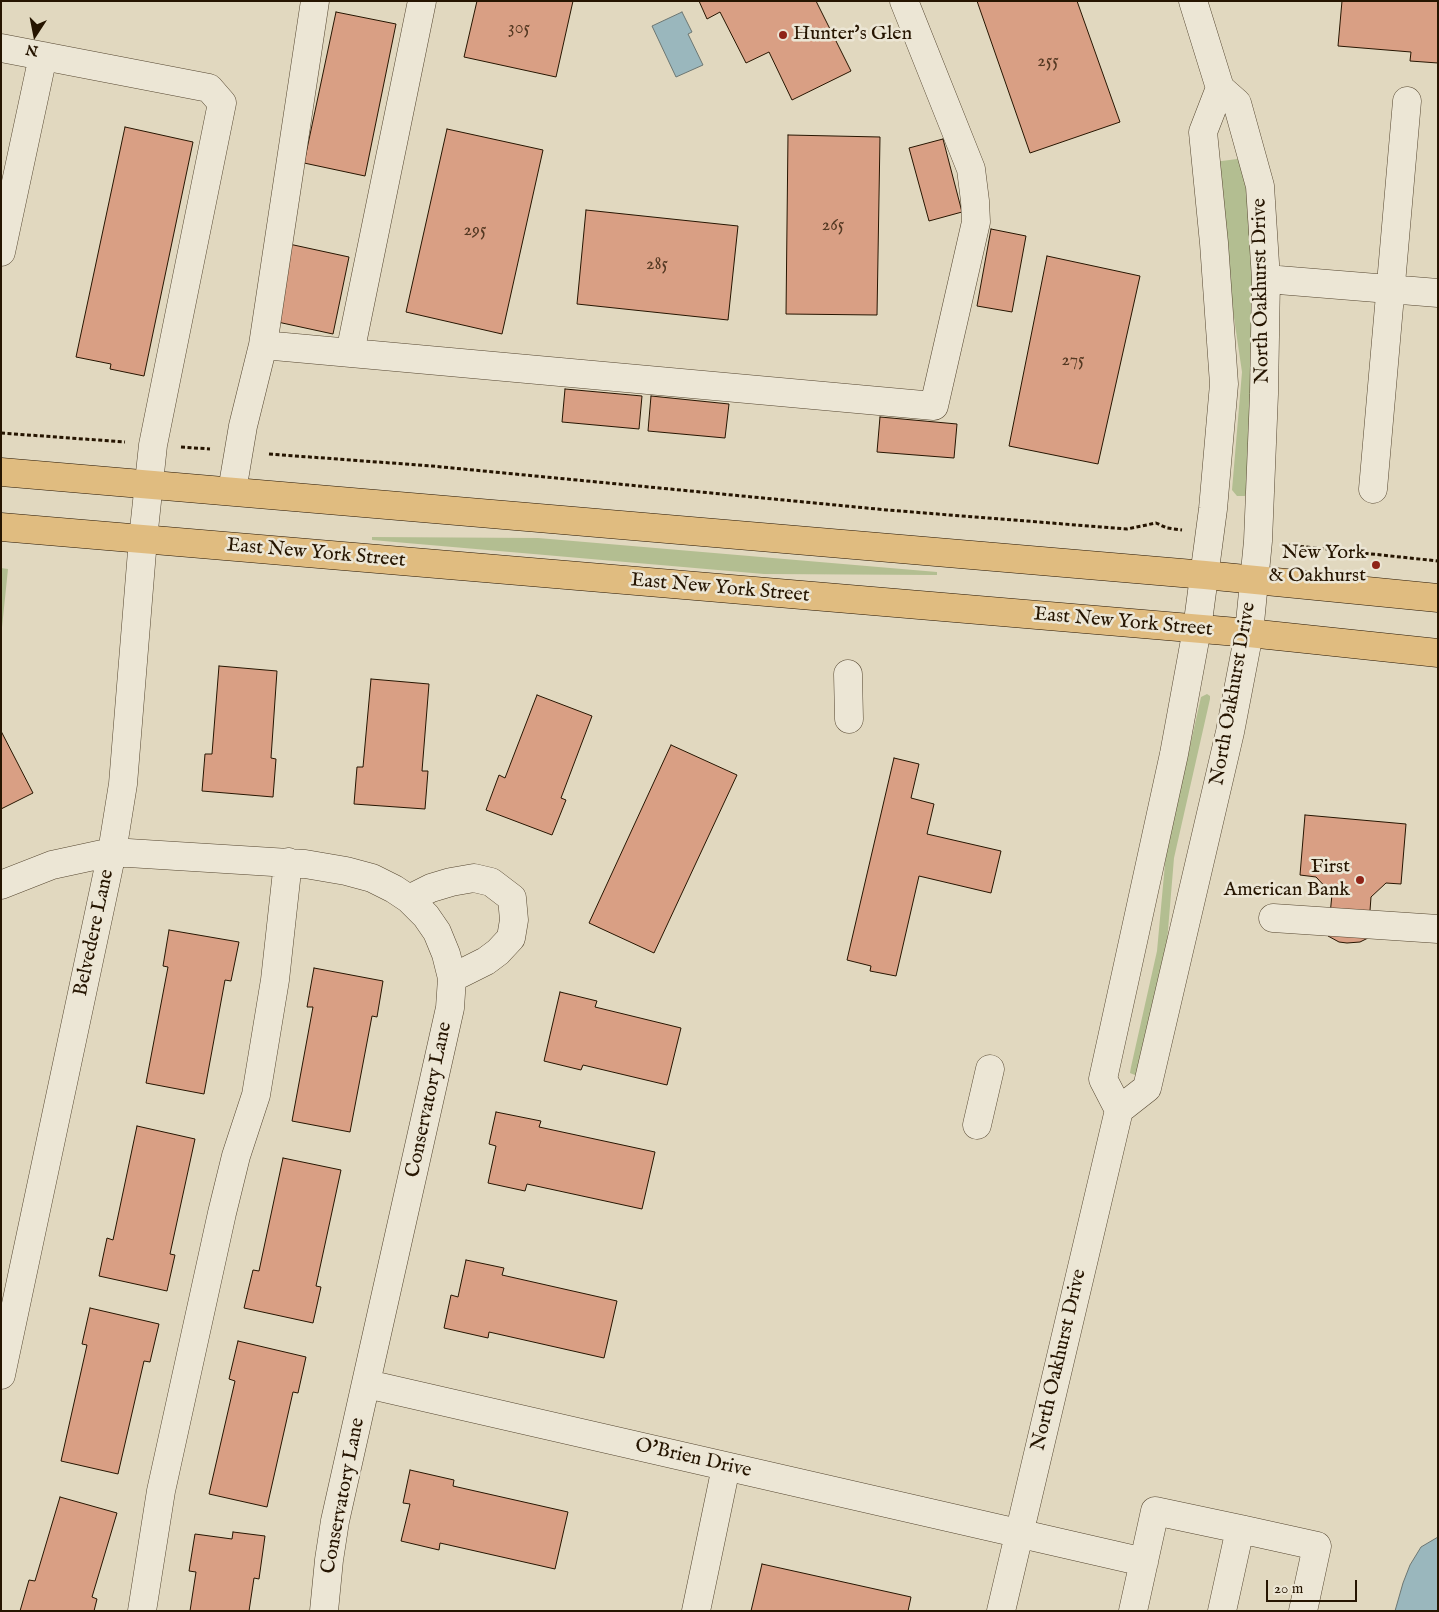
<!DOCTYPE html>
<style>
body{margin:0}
#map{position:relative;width:1439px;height:1612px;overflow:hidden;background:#e1d8bf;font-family:"IM FELL English",serif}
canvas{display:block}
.frame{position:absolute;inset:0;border:2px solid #261501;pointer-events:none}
.north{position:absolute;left:10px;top:10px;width:50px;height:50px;-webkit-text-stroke:4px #ece6d5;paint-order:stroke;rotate:191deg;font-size:14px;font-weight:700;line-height:20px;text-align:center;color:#261501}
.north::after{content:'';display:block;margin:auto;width:18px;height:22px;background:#261501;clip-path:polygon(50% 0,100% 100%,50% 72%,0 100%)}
.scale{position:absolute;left:1266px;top:1580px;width:91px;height:22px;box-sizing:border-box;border:2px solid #261501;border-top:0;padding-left:6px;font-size:15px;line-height:18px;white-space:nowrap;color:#261501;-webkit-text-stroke:4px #ece6d5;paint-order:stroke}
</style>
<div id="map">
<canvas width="1439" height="1612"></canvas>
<div class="frame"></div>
<div class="north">N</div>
<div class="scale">20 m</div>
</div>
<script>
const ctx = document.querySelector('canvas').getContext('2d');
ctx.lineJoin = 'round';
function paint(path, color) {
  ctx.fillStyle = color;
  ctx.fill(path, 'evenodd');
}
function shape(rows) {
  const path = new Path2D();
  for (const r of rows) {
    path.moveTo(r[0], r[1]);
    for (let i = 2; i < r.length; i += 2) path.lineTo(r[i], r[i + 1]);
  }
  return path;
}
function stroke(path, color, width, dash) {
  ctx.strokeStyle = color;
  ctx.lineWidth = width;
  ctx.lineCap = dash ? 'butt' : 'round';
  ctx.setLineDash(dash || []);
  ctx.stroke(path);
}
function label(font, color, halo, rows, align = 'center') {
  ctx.font = font + ' "IM FELL English",serif';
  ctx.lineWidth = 5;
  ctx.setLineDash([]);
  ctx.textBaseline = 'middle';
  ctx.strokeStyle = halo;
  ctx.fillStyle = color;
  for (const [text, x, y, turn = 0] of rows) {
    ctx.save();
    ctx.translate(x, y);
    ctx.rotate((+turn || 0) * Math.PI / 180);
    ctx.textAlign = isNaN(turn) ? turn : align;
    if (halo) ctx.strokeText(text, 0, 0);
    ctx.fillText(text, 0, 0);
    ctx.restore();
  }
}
paint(shape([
 [1245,158,1257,258,1247,490,1245,496,1237,496,1232,490,1242,372,1229,284,1214,162],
 [372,537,538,538,937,572,937,575,764,574,372,540],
 [1,568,8,569,1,637],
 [1207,694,1210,696,1210,699,1174,858,1166,954,1137,1074,1135,1075,1130,1073,1131,1067,1157,951,1166,853,1201,697]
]), '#b3be91');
const water = shape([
 [682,12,692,32,688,34,703,65,676,77,652,26,682,12],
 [1438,1537,1438,1611,1395,1611,1403,1583,1410,1565,1421,1547,1438,1537]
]);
paint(water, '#9ab7bd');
stroke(water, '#6c7672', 1);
const building = shape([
 [477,1,573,1,556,77,464,57,477,1],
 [699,1,816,1,851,71,792,100,769,52,746,63,720,12,707,19,699,1],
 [977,1,1077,1,1120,122,1030,153,977,1],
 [1342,1,1438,1,1438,63,1410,61,1411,52,1338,46,1342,1],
 [336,12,396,24,365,176,304,163,336,12],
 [125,127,193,142,144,376,110,369,111,364,76,357,125,127],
 [447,129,543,150,502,334,406,312,447,129],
 [788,135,880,137,877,315,786,314,788,135],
 [943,139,962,212,929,221,909,148,943,139],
 [586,210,738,226,728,320,577,304,586,210],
 [991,229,1026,236,1012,312,977,306,991,229],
 [289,244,349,257,333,334,273,321,289,244],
 [1047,256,1140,276,1098,464,1009,446,1047,256],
 [565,389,642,396,639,429,562,422,565,389],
 [651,396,729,404,725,438,648,431,651,396],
 [880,417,957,424,954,458,877,452,880,417],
 [219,666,277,671,271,758,276,759,273,797,202,791,205,754,212,754,219,666],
 [371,679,429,684,422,771,428,771,425,809,354,804,357,767,363,767,371,679],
 [537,695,592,716,561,798,566,800,552,835,486,810,499,775,505,778,537,695],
 [1,731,33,793,1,809,1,731],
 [671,745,737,775,654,953,589,923,671,745],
 [894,758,919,764,911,798,934,804,927,834,1001,851,991,893,919,876,896,976,870,971,871,966,847,960,894,758],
 [1305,815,1406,824,1401,884,1386,883,1371,897,1368,938,1360,942,1347,943,1339,942,1328,936,1332,894,1316,877,1300,875,1305,815],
 [169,930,239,942,231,981,225,980,204,1094,146,1083,168,967,163,966,169,930],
 [314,968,383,981,377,1017,372,1016,350,1132,292,1121,313,1007,307,1007,314,968],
 [560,992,597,1001,595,1007,681,1028,667,1085,583,1065,581,1070,544,1061,560,992],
 [496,1112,541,1121,539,1127,655,1152,642,1209,527,1184,525,1191,488,1183,496,1146,489,1144,496,1112],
 [137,1126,195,1139,170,1254,175,1255,167,1291,99,1276,107,1238,113,1240,137,1126],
 [283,1158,341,1170,316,1286,321,1287,313,1323,244,1308,253,1270,259,1271,283,1158],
 [466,1260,504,1268,502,1275,617,1301,604,1358,489,1332,488,1338,444,1328,451,1295,458,1297,466,1260],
 [90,1308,159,1324,150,1362,144,1361,118,1474,61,1461,87,1345,82,1344,90,1308],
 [238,1341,306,1357,298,1393,293,1392,267,1507,209,1494,235,1381,229,1379,238,1341],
 [410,1470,454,1480,453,1486,568,1512,555,1569,440,1543,439,1550,401,1541,410,1504,403,1503,410,1470],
 [60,1497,117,1513,92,1597,97,1599,94,1611,20,1611,29,1580,35,1581,60,1497],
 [233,1532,265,1536,259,1579,254,1578,249,1611,190,1611,196,1572,189,1571,195,1534,232,1539,233,1532],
 [762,1564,911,1597,908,1611,751,1611,762,1564]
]);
paint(building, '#d99f84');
stroke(building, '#261501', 1);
const minor = shape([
 [315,1,263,345,934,406,976,222,975,201,971,169,904,1],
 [1,48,209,88,222,103,153,445,143,539,123,784,112,852,1,1375],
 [1,252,43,56],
 [1266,279,1438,293],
 [350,353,422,1],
 [1373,489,1407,101],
 [232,491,243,426,263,345],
 [848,674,849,719],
 [1,885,52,865,112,852,305,864,346,871,372,878,394,889,409,899,426,916,437,932,446,954,452,978,450,1008,335,1521,329,1560,324,1611],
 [409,899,431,888,451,882,474,878,491,882,512,898,514,920,511,938,498,952,486,961,452,978],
 [1273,918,1438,929],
 [1119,1110,1103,1079,1174,754,1197,629,1213,509,1224,384,1214,243,1203,132,1220,88],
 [977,1125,990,1069],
 [367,1384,1144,1562],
 [1240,1529,1317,1546,1303,1611],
 [142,1611,161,1491,222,1213,236,1156,256,1095,275,980,288,862],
 [696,1611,726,1467],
 [1001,1611,1119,1110,1147,1088,1230,732,1249,633,1258,541,1264,394,1266,279,1260,186,1237,103,1220,88,1193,1],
 [1133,1611,1155,1511,1240,1529,1222,1611]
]);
const major = shape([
 [1,472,1205,575,1438,598],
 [1,527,1249,633,1438,653]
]);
stroke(minor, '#554630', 29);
stroke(major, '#261501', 29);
stroke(shape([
 [1,433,125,442],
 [181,447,210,449],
 [269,454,432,466,887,510,1127,529,1156,523,1167,528,1182,530],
 [1287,545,1438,561]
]), '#261501', 3, [4, 2.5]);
stroke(minor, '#ece6d5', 28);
stroke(major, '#e0bc80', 28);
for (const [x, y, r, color] of [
 [783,35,5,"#8f2418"],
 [1376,565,5,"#8f2418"],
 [1360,880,5,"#8f2418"]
]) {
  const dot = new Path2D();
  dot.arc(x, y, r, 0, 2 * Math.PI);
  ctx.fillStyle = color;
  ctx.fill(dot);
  stroke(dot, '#ece6d5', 2);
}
label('18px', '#533822', null, [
 ["305",519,29],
 ["255",1048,62],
 ["265",833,226],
 ["295",475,231],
 ["285",657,265],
 ["275",1073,361]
]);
label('20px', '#261501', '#ece6d5', [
 ["Hunter's Glen",793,35,"left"],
 ["New York",1366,554],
 ["& Oakhurst",1366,577],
 ["First",1350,868],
 ["American Bank",1350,891]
], 'right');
label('20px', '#261501', '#ece6d5', [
 ["North Oakhurst Drive",1262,291,-91],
 ["East New York Street",316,554,5],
 ["East New York Street",720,589,5],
 ["East New York Street",1123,623,5],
 ["North Oakhurst Drive",1234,694,-80],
 ["Belvedere Lane",95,933,-78],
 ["Conservatory Lane",430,1100,-78],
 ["North Oakhurst Drive",1060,1360,-77],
 ["O'Brien Drive",693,1459,13],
 ["Conservatory Lane",344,1496,-79]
]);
</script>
